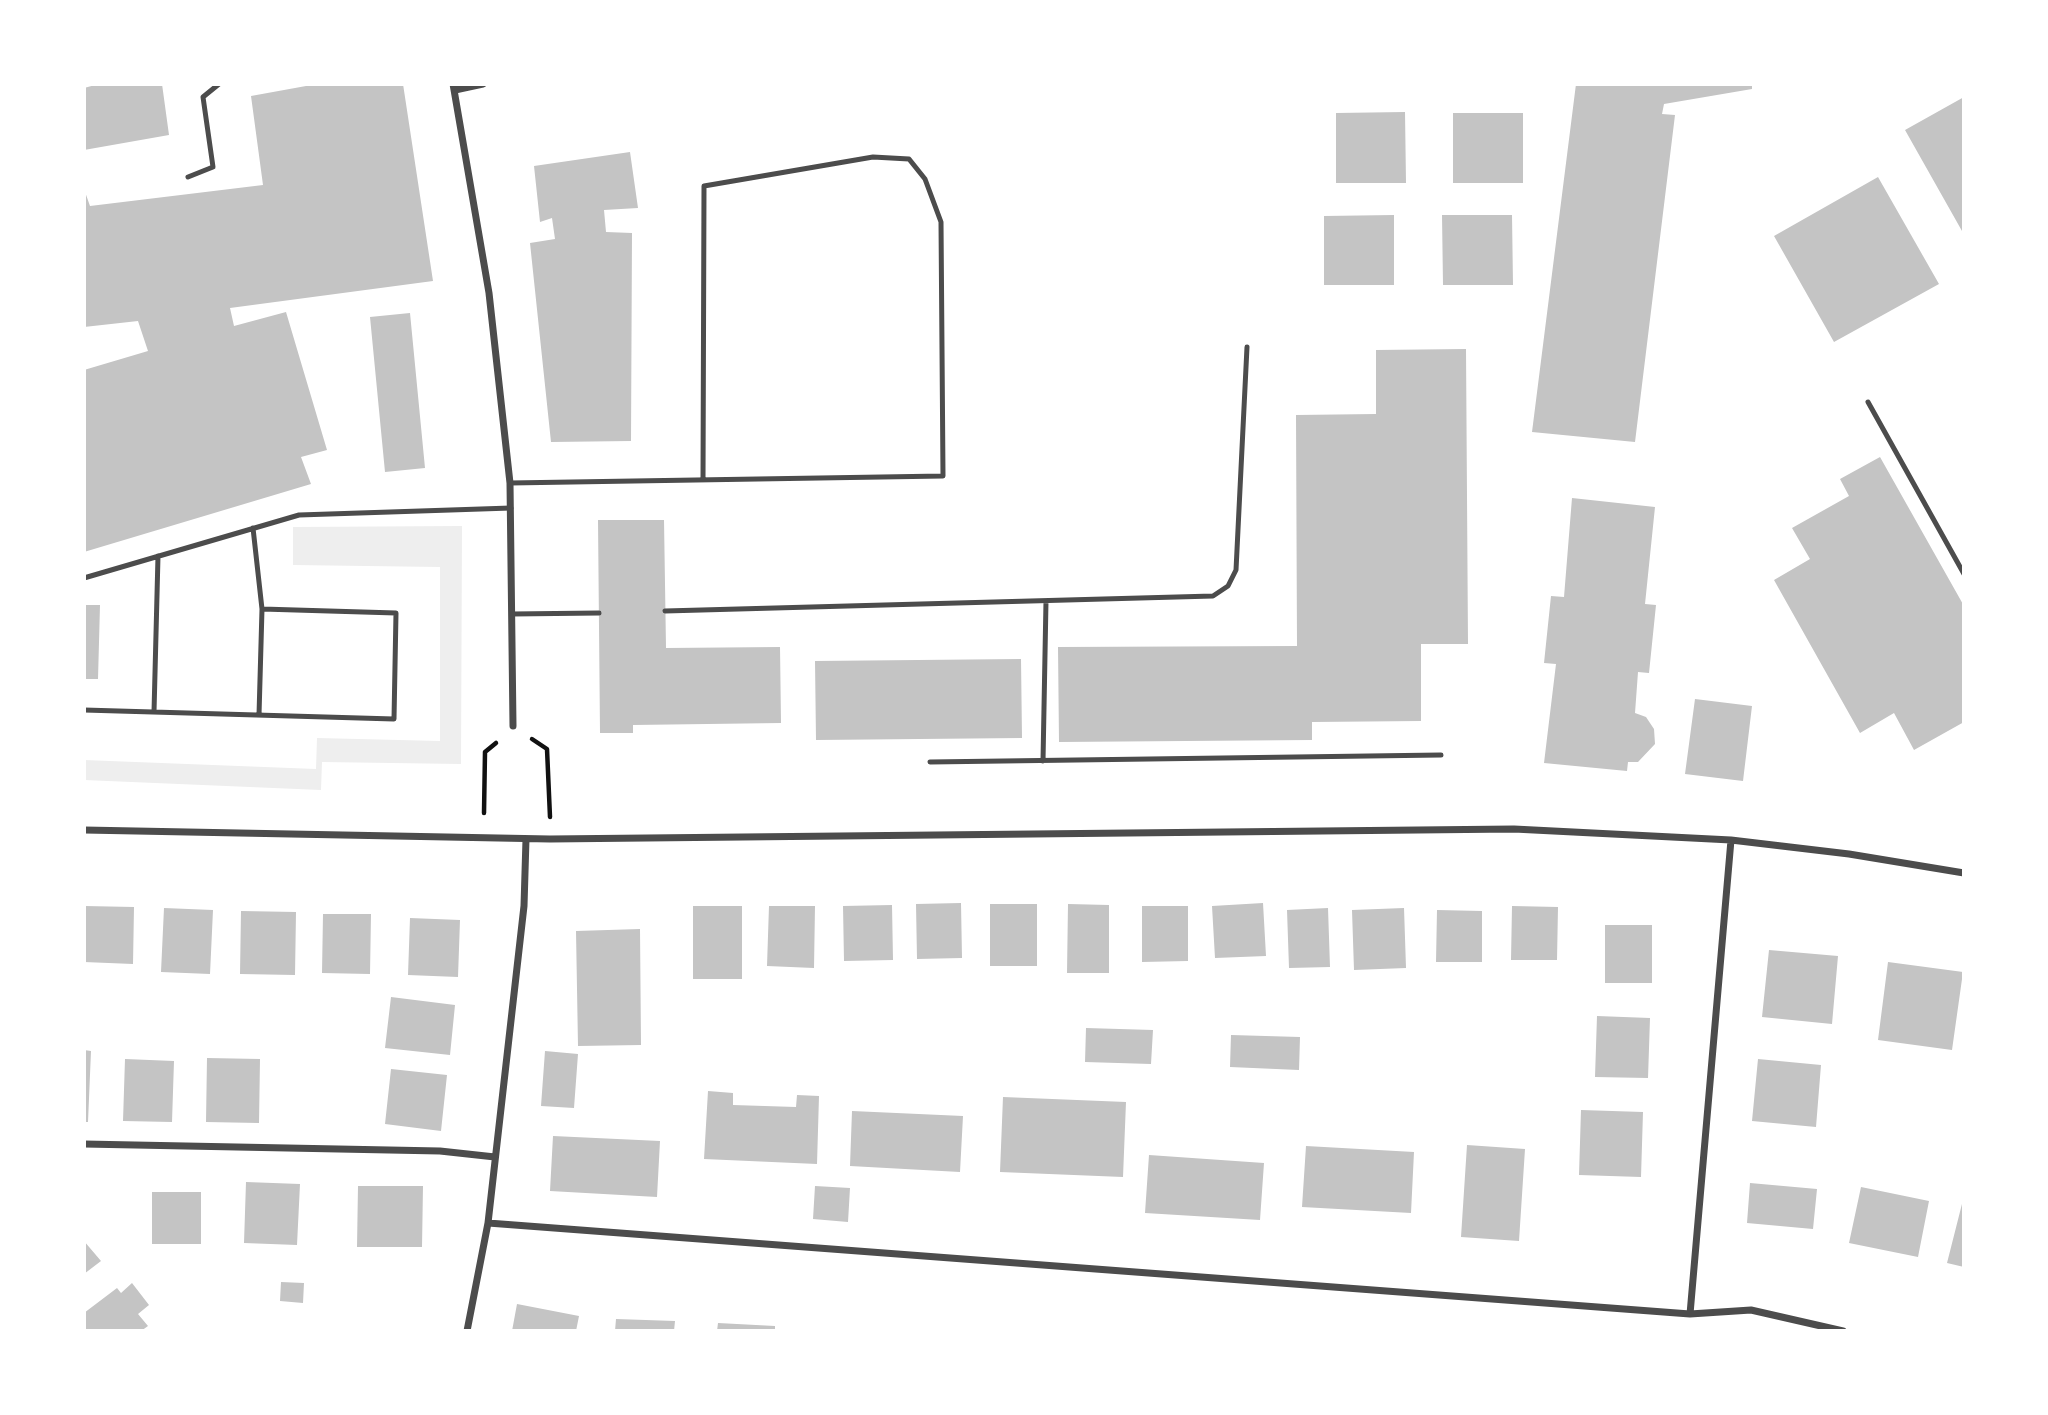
<!DOCTYPE html>
<style>
body{margin:0}
#map{position:relative;width:2048px;height:1415px;overflow:hidden;background:#fff;font-family:"Titillium Web",sans-serif}
canvas{display:block}
.frame{position:absolute;inset:0;border:86px solid #fff;pointer-events:none}
</style>
<div id="map">
<canvas width="2048" height="1415"></canvas>
<div class="frame"></div>
</div>
<script>
const ctx = document.querySelector('canvas').getContext('2d');
ctx.lineJoin = 'round';
function paint(path, color) {
  ctx.fillStyle = color;
  ctx.fill(path, 'evenodd');
}
function shape(rows) {
  const path = new Path2D();
  for (const r of rows) {
    path.moveTo(r[0], r[1]);
    for (let i = 2; i < r.length; i += 2) path.lineTo(r[i], r[i + 1]);
  }
  return path;
}
function stroke(path, color, width, dash) {
  ctx.strokeStyle = color;
  ctx.lineWidth = width;
  ctx.lineCap = dash ? 'butt' : 'round';
  ctx.setLineDash(dash || []);
  ctx.stroke(path);
}
paint(shape([
 [462,526,461,764,322,762,321,790,84,780,84,760,316,769,317,738,440,741,440,567,293,565,293,527]
]), '#eee');
paint(shape([
 [99,84,162,84,169,135,84,150,84,88],
 [317,84,403,84,433,281,230,308,234,326,286,312,327,450,301,457,311,484,84,552,84,370,148,351,138,321,84,327,84,189,90,206,263,185,251,96],
 [1576,84,1752,84,1752,89,1664,104,1662,114,1675,115,1635,442,1532,432],
 [1964,97,1964,230,1962,231,1905,130],
 [1405,112,1406,183,1336,183,1336,113],
 [1453,113,1523,113,1523,183,1453,183],
 [630,152,638,208,604,210,606,232,632,233,631,441,551,442,530,243,555,239,552,218,540,222,534,166],
 [1878,177,1939,284,1834,342,1774,236],
 [1394,215,1394,285,1324,285,1324,216],
 [1442,215,1512,215,1513,285,1443,285],
 [410,313,425,468,385,472,370,317],
 [1466,349,1468,644,1421,644,1421,721,1312,722,1312,740,1059,742,1058,647,1297,646,1296,415,1376,414,1376,350],
 [1880,457,1964,606,1964,722,1914,750,1894,713,1860,733,1774,580,1810,559,1792,528,1849,496,1840,479],
 [1572,498,1655,507,1645,604,1656,605,1649,673,1638,672,1635,713,1646,717,1654,729,1655,744,1638,762,1628,762,1627,771,1544,763,1556,664,1544,663,1551,596,1564,597],
 [598,520,664,520,666,648,780,647,781,723,633,725,633,733,600,733],
 [84,605,100,605,98,679,84,679],
 [1021,659,1022,738,816,740,815,661],
 [1695,699,1752,706,1743,781,1685,774],
 [961,903,962,958,917,959,916,904],
 [1263,903,1266,956,1215,958,1212,906],
 [990,904,1037,904,1037,966,990,966],
 [1068,904,1109,905,1109,973,1067,973],
 [892,905,893,960,844,961,843,906],
 [84,906,134,907,133,964,84,962],
 [693,906,742,906,742,979,693,979],
 [769,906,815,906,814,968,767,966],
 [1142,906,1188,906,1188,961,1142,962],
 [1512,906,1558,907,1557,960,1511,960],
 [164,908,213,910,210,974,161,972],
 [1328,908,1330,967,1289,968,1287,910],
 [1404,908,1406,968,1354,970,1352,910],
 [1437,910,1482,911,1482,962,1436,962],
 [241,911,296,912,295,975,240,974],
 [323,914,371,914,370,974,322,973],
 [410,918,460,920,458,977,408,975],
 [1605,925,1652,925,1652,983,1605,983],
 [640,929,641,1045,578,1046,576,931],
 [1769,950,1838,956,1832,1024,1762,1017],
 [1888,962,1963,972,1952,1050,1878,1040],
 [391,997,455,1005,450,1055,385,1048],
 [1597,1016,1650,1018,1648,1078,1595,1077],
 [1086,1028,1153,1030,1151,1064,1085,1062],
 [1231,1035,1300,1037,1299,1070,1230,1067],
 [84,1050,91,1051,88,1122,84,1122],
 [545,1051,578,1054,574,1108,541,1106],
 [207,1058,260,1059,259,1123,206,1122],
 [125,1059,174,1061,172,1122,123,1121],
 [1758,1059,1821,1065,1816,1127,1752,1121],
 [391,1069,447,1075,441,1131,385,1124],
 [708,1091,733,1093,733,1105,796,1107,797,1095,819,1096,817,1164,704,1159],
 [1003,1097,1126,1102,1123,1177,1000,1172],
 [1581,1110,1643,1112,1641,1177,1579,1175],
 [852,1111,963,1116,960,1172,850,1166],
 [553,1136,660,1141,657,1197,550,1191],
 [1467,1145,1525,1149,1519,1241,1461,1237],
 [1306,1146,1414,1152,1411,1213,1302,1207],
 [1149,1155,1264,1163,1260,1220,1145,1213],
 [246,1182,300,1184,297,1245,244,1243],
 [1750,1183,1817,1189,1813,1229,1747,1223],
 [358,1186,423,1186,422,1247,357,1247],
 [815,1186,850,1188,848,1222,813,1219],
 [1861,1187,1929,1201,1918,1257,1849,1243],
 [152,1192,201,1192,201,1244,152,1244],
 [1964,1196,1964,1267,1947,1263],
 [84,1241,101,1261,84,1274],
 [281,1282,304,1283,303,1303,280,1301],
 [132,1283,149,1305,138,1314,148,1326,141,1331,88,1331,84,1327,84,1313,117,1288,121,1293],
 [517,1304,579,1316,576,1331,512,1331],
 [616,1319,675,1321,674,1331,615,1331],
 [718,1323,775,1326,775,1331,717,1331]
]), '#c4c4c4');
stroke(shape([
 [532,739,547,749,550,817],
 [484,813,485,752,496,743]
]), '#111', 4.5);
stroke(shape([
 [188,177,213,167,203,97,219,84],
 [1868,402,1964,574],
 [510,483,943,476,941,222,925,179,909,159,873,157,704,186,703,480],
 [253,528,262,609,259,715],
 [84,578,299,515,511,508],
 [665,611,1213,596,1228,586,1236,570,1247,347],
 [512,614,599,613],
 [84,710,394,719,396,613,262,609],
 [154,712,158,556],
 [1043,761,1046,601],
 [930,762,1441,755]
]), '#4c4c4c', 5);
stroke(shape([
 [453,84,489,293,510,483,513,726],
 [455,90,483,84],
 [84,830,550,839,1514,829,1731,840,1849,854,1964,873],
 [84,1144,440,1151,495,1157],
 [488,1223,1690,1314,1751,1310,1843,1331],
 [1690,1314,1731,840],
 [467,1331,488,1223,524,906,526,839]
]), '#4c4c4c', 7);
</script>
